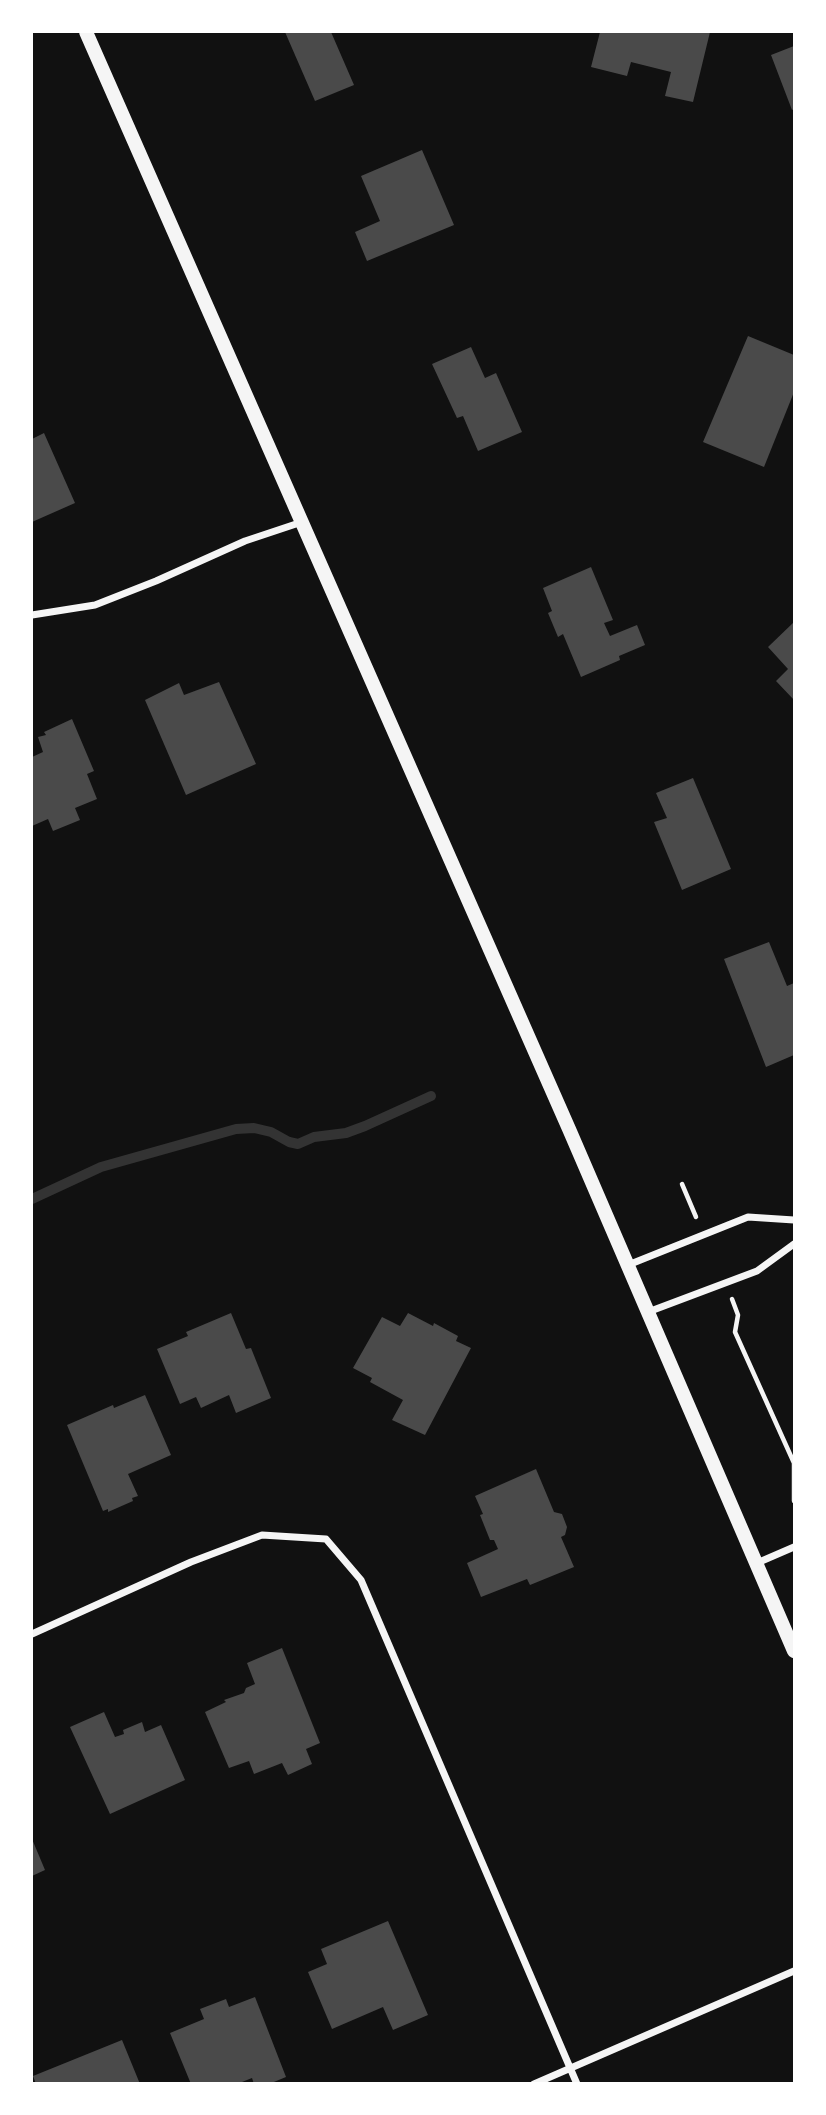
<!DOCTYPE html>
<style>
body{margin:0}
#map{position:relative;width:826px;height:2115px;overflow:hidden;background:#111;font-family:Mulish,sans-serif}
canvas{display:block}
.frame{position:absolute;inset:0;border:33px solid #fff;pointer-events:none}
</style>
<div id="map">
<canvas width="826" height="2115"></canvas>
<div class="frame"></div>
</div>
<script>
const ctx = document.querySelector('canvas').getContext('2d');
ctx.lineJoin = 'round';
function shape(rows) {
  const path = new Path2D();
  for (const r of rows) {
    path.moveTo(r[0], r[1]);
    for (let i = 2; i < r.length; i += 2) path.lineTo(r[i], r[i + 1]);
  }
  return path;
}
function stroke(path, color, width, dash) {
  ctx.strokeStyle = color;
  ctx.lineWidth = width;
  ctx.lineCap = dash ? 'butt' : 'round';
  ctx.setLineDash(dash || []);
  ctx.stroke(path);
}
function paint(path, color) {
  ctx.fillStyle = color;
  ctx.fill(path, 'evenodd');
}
stroke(shape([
 [32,1199,101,1167,236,1129,254,1128,271,1132,289,1142,298,1144,314,1137,346,1133,365,1126,431,1096]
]), '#333', 10);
paint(shape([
 [285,32,331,32,354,85,315,101],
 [600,32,710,32,693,102,665,96,671,72,631,62,627,76,591,67],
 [794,46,794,109,792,110,771,55],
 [422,150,454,225,367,261,355,232,380,221,361,176],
 [748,336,794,355,794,392,764,467,703,442],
 [471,347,485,378,496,373,522,432,478,451,463,416,457,418,432,364],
 [44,433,75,503,32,522,32,439],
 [591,567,613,620,604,623,610,636,637,625,645,645,619,656,620,660,581,677,563,634,558,637,548,613,552,611,543,588],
 [794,622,794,700,776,681,788,669,768,647],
 [219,682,256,764,186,795,145,700,179,683,184,695],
 [72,719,94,771,87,774,97,799,75,808,80,820,53,831,48,819,32,826,32,757,43,752,38,737,46,735,44,732],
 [693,778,731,869,682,890,654,822,667,818,656,793],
 [769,942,787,986,794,983,794,1055,766,1067,724,959],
 [231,1313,246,1349,251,1348,271,1398,236,1413,229,1395,201,1408,196,1397,180,1404,157,1349,188,1336,186,1332],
 [408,1313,433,1326,434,1323,458,1336,456,1341,471,1348,425,1435,392,1420,403,1400,370,1382,372,1378,353,1368,382,1317,400,1326],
 [145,1395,171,1455,128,1474,138,1496,132,1498,133,1501,108,1512,108,1509,103,1511,67,1425,113,1405,114,1408],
 [536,1469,554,1512,562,1514,567,1527,565,1535,561,1537,574,1567,530,1585,527,1579,481,1597,467,1563,498,1549,494,1540,490,1540,480,1515,483,1514,475,1496],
 [282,1648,320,1743,306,1749,312,1764,288,1775,282,1763,254,1774,249,1761,229,1768,205,1712,226,1702,224,1700,244,1693,246,1688,255,1684,247,1663],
 [104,1712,115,1737,124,1734,123,1730,142,1722,145,1732,161,1725,185,1780,110,1814,70,1727],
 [32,1839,45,1870,32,1876],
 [388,1921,428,2015,393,2030,383,2007,332,2029,308,1972,327,1964,321,1949],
 [255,1997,286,2077,269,2084,254,2084,252,2078,237,2084,191,2084,170,2033,204,2019,200,2009,226,1999,229,2007],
 [122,2040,140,2084,36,2084,33,2076]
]), '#4a4a4a');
stroke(shape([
 [682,1184,696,1217],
 [732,1299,738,1315,735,1332,794,1463,794,1501]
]), '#f5f5f5', 4.5);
stroke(shape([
 [32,615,95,605,156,581,245,541,302,522],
 [628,1265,748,1217,794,1220],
 [648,1312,757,1271,794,1244],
 [757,1563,794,1547],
 [32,1634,191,1562,262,1535,326,1539,361,1580,577,2084],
 [534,2084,794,1971]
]), '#f5f5f5', 7);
stroke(shape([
 [86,32,569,1129,794,1651]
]), '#f5f5f5', 14);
</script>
